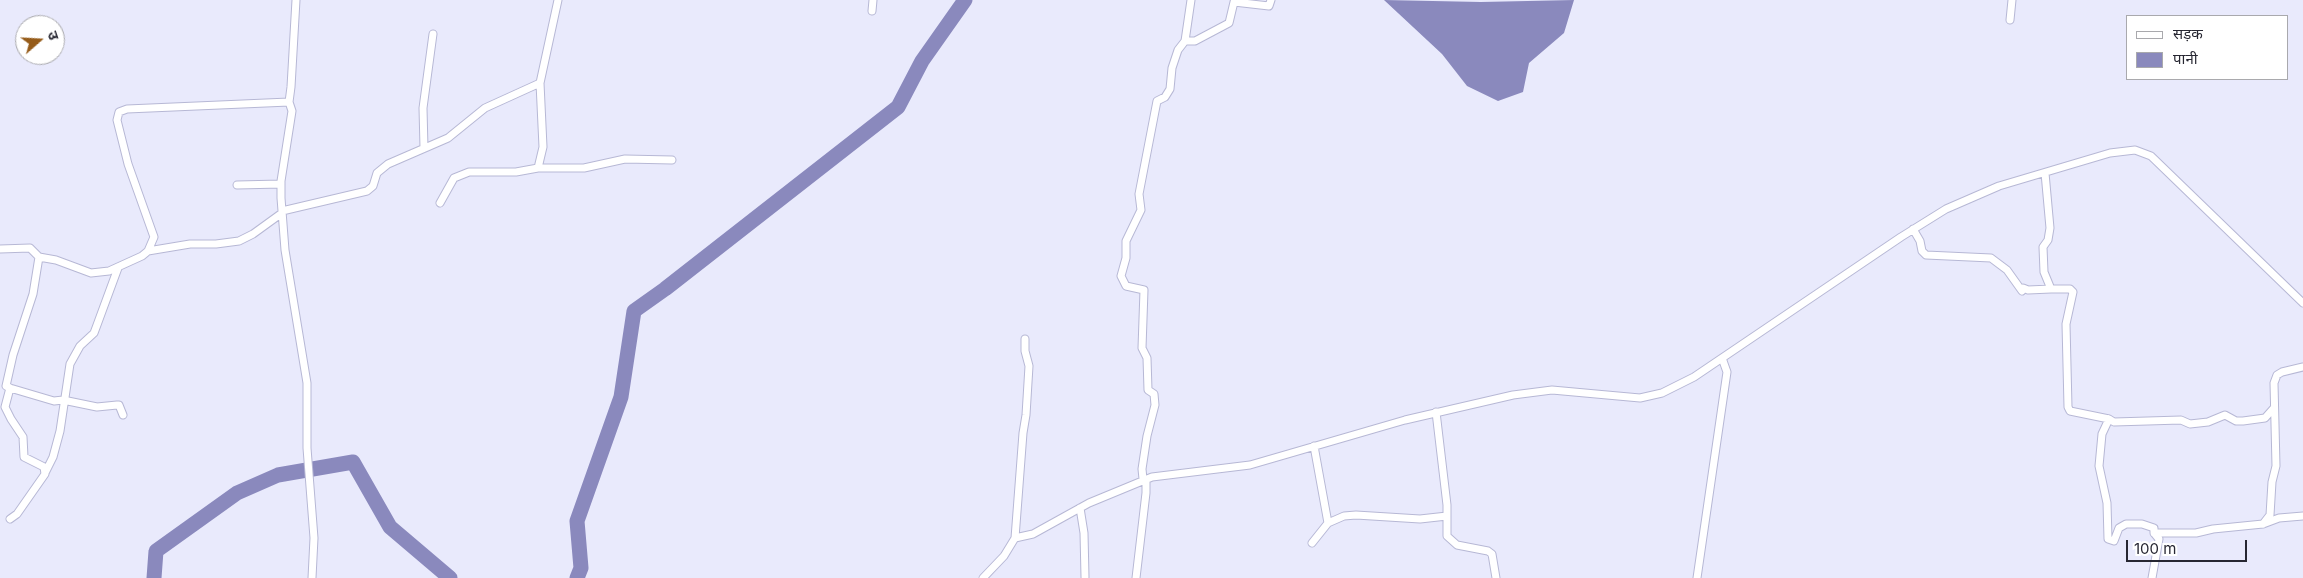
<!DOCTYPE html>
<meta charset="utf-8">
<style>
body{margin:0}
#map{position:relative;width:2303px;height:578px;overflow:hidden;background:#e9eafc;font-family:Inter,"Noto Sans Devanagari",sans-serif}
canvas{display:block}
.legend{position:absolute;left:2126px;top:15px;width:162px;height:65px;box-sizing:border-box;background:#fff;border:1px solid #a9a9ad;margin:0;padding:6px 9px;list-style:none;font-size:15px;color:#272732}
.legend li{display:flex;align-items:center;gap:10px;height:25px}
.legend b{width:25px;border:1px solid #a9a9ad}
.north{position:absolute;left:15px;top:15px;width:50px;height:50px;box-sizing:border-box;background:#fff;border:1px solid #a9a9ad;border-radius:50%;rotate:71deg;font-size:14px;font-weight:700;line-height:20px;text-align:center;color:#272732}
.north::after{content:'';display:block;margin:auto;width:18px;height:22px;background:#965c1a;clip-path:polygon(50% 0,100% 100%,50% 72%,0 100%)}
.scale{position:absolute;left:2126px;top:540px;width:121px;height:22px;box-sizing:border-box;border:2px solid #272732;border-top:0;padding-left:6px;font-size:15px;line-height:18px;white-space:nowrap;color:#272732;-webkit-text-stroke:4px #fff;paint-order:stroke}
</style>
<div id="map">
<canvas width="2303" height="578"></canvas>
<ul class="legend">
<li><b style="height:6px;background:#fff"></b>सड़क</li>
<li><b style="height:14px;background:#8a89bd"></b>पानी</li>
</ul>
<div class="north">उ</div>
<div class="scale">100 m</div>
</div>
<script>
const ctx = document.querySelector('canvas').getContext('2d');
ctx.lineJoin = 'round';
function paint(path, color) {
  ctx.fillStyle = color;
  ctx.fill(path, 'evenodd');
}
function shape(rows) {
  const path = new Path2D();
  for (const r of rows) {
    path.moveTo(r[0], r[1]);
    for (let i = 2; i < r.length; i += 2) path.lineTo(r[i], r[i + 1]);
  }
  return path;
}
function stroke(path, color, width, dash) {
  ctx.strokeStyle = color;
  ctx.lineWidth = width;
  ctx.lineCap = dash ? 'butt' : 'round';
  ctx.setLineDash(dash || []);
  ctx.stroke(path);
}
paint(shape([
 [1384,0,1481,2,1574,0,1564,33,1529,63,1523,92,1498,101,1467,86,1442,54]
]), '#8a89bd');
stroke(shape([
 [154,578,156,551,237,493,278,475,353,462,390,527,450,578],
 [577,578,581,568,577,521,621,397,634,311,665,289,898,107,922,61,965,0]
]), '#8a89bd', 15);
const minor = shape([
 [296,0,291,87,289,102,292,111,281,181,281,198,285,250,307,383,307,448,314,538,312,578],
 [872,11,873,0],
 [2010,20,2012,0],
 [1185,41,1195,41,1229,23,1234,2,1269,6,1271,0],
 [424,148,423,108,433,34],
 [538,168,543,147,540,83],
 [2045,173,2050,228,2048,240,2043,247,2044,272,2051,289,2070,289,2073,292,2066,324,2068,407,2070,411,2109,419],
 [237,185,281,184],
 [440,203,454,178,469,172,516,172,538,168,584,168,625,159,672,160],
 [282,211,367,191,373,186,377,173,388,164,448,138,485,108,540,83,558,0],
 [1913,229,1920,241,1922,251,1926,255,1991,258,2007,270,2022,291,2023,288,2028,290,2051,289],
 [0,249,30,248,39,257,56,260,91,273,109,271,142,256,148,251,154,237,128,164,117,120,119,112,127,109,289,102],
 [148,251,190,244,216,244,239,241,253,234,282,213],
 [10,388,54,401,63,400,97,407,117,405,119,405,123,415],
 [1436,412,1447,505,1447,536,1457,545,1488,551,1492,554,1496,578],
 [1314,446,1328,523],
 [45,473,53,457,60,431,70,364,80,346,94,333,97,325,118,268],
 [1143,479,1142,469,1147,436,1155,405,1154,394,1148,390,1147,358,1142,348,1144,290,1126,286,1121,276,1126,258,1126,241,1141,210,1139,194,1157,101,1165,97,1170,89,1172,68,1178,50,1185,41,1191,0],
 [1080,508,1084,533,1085,577],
 [10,519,17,514,45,474,44,467,24,457,23,437,11,419,5,407,10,388,6,386,13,355,33,294,39,257],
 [2263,524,2270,515,2272,482,2276,466,2274,383,2277,375,2282,372,2303,367],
 [2154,533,2196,533,2213,529,2263,524,2279,518,2303,516],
 [1015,538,1023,433,1026,415,1029,366,1025,351,1025,339],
 [1312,543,1328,523,1344,516,1356,515,1420,519,1447,516],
 [983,578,1004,556,1015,538,1033,534,1089,503,1152,477,1250,465,1405,420,1513,395,1552,390,1640,398,1662,393,1694,377,1901,237,1946,209,1999,186,2110,153,2135,150,2151,156,2303,303],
 [1136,578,1146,493,1146,479],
 [1697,578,1727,372,1722,358],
 [2152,578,2159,539,2154,533,2154,528,2142,524,2126,524,2119,528,2114,541,2108,539,2107,503,2099,466,2102,434,2109,419,2114,422,2181,420,2190,424,2208,422,2225,415,2236,421,2243,421,2265,418,2273,409]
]);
stroke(minor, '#b7b8d5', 9);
stroke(minor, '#fff', 7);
</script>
